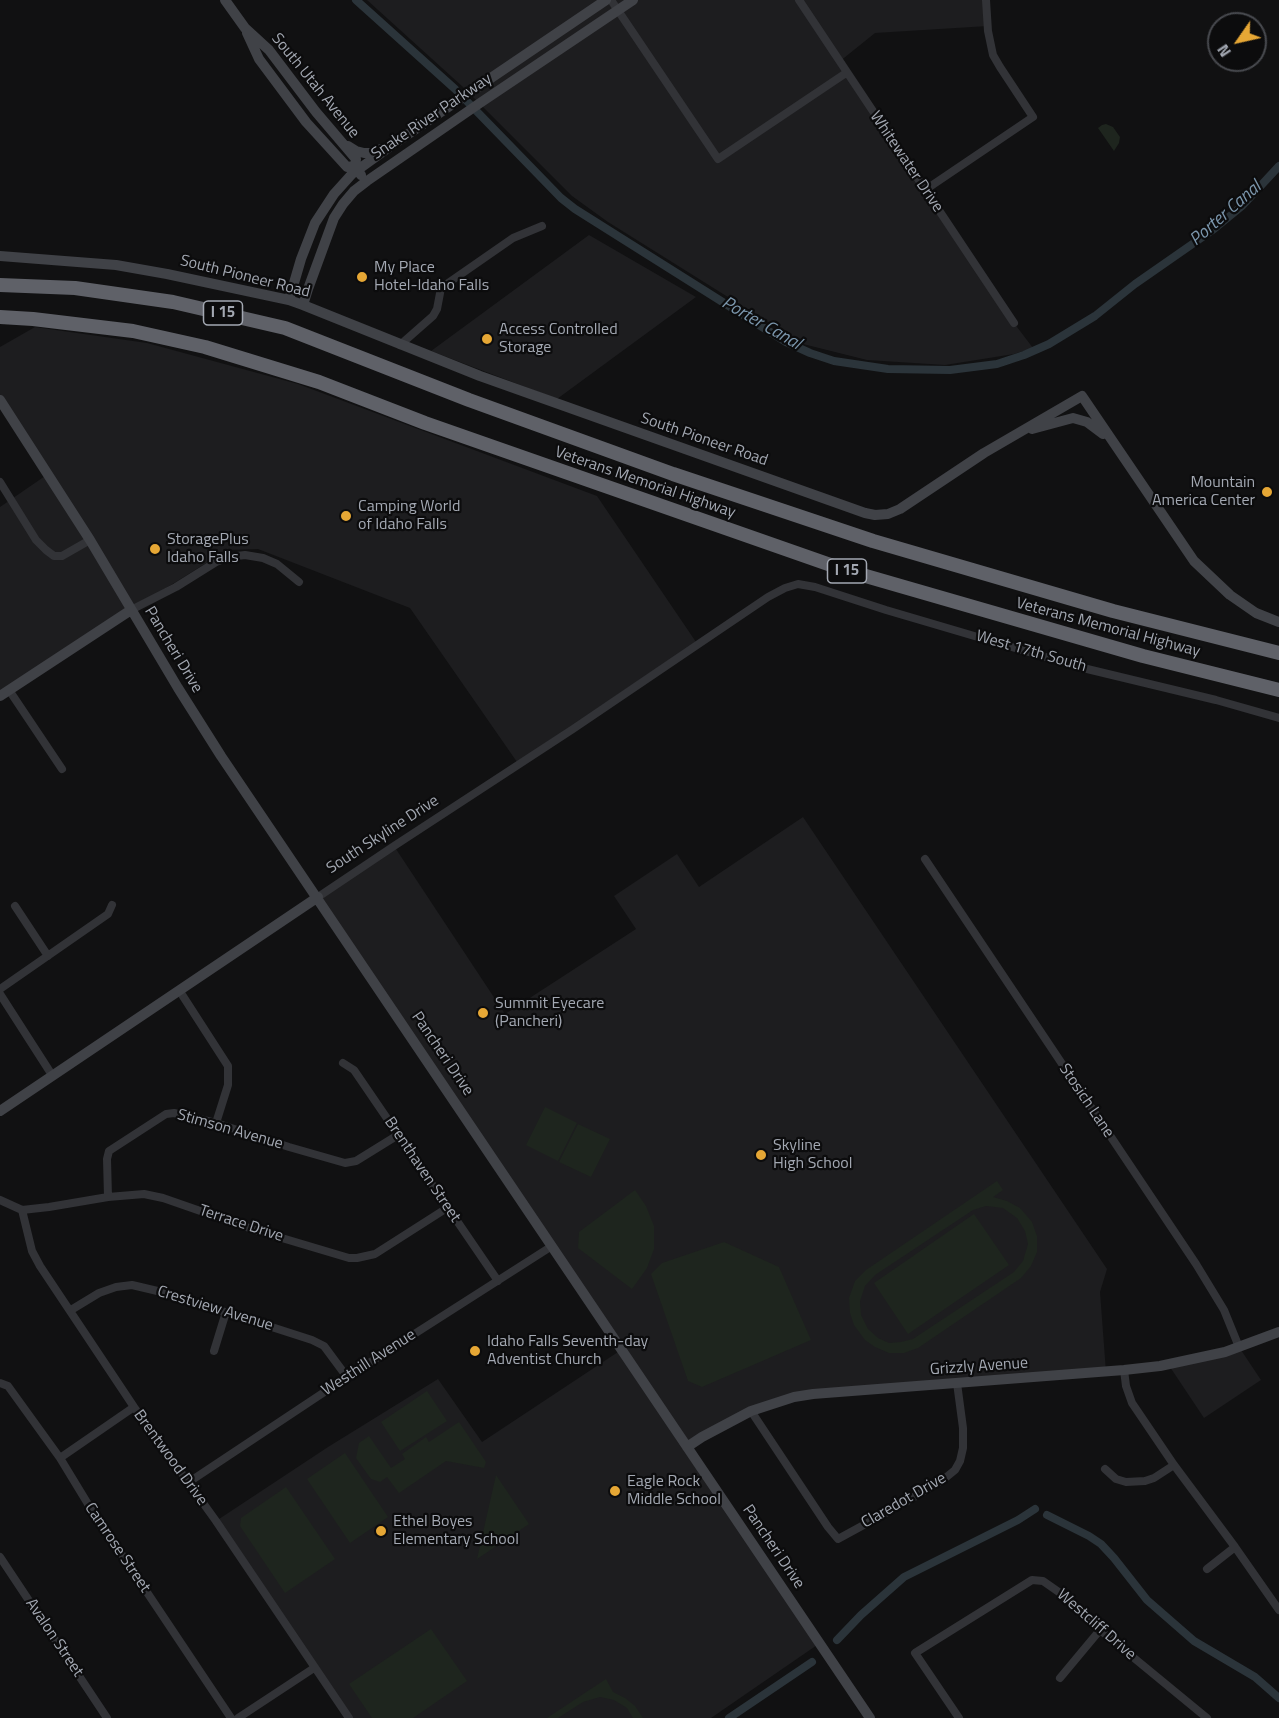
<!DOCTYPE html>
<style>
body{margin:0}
#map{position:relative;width:1279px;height:1718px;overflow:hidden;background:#111112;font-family:"Titillium Web",sans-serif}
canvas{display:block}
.north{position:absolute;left:1207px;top:12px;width:60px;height:60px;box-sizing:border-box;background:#0c0c0d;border:2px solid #484a4f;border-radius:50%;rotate:236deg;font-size:16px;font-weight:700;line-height:24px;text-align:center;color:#a3a8b2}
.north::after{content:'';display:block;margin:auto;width:21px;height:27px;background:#e6a735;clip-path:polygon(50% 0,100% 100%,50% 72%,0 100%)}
</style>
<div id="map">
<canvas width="1279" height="1718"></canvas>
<div class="north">N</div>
</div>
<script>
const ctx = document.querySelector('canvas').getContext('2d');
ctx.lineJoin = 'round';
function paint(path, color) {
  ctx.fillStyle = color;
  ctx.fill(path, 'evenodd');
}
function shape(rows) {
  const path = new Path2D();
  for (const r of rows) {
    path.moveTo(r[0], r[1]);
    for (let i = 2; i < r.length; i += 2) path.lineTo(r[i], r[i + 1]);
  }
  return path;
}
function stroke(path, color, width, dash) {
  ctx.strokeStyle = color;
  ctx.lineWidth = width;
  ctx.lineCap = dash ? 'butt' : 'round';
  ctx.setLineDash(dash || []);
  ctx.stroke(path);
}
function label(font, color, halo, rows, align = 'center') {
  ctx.font = font + ' "Titillium Web",sans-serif';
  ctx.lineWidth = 4.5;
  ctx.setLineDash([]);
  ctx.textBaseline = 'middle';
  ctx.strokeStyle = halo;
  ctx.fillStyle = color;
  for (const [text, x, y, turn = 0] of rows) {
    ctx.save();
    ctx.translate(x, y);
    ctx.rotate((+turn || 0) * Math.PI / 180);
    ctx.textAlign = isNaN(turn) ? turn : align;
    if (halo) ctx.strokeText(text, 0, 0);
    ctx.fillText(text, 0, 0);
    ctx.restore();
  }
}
paint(shape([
 [367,0,986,0,988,26,875,33,839,62,1014,323,1033,348,1014,354,945,365,867,360,803,344,608,222,572,196,463,87],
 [589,235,696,297,557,399,431,351],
 [35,327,147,343,298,384,597,496,696,642,517,762,410,608,258,549,227,550,131,610,0,696,0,507,48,474,0,400,0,347],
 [803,817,1107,1269,1100,1292,1106,1372,813,1394,751,1411,687,1447,820,1643,711,1718,349,1718,216,1521,328,1447,438,1379,482,1442,621,1350,318,897,394,846,505,1014,636,929,614,896,677,854,699,887],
 [1239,1347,1261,1380,1204,1418,1168,1364]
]), '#1d1d1f');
paint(shape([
 [1106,124,1113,127,1120,137,1119,143,1114,151,1098,128,1102,125],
 [545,1107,577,1123,558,1161,526,1145],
 [578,1124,610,1139,591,1177,559,1162],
 [997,1181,1003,1190,993,1197,1007,1201,1020,1208,1032,1222,1037,1236,1037,1252,1031,1266,1021,1278,918,1348,904,1353,889,1353,875,1347,865,1340,854,1325,850,1313,849,1298,855,1281,866,1270],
 [986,1206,1003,1208,1017,1218,1025,1231,1028,1244,1023,1261,1014,1272,913,1339,901,1342,889,1343,878,1338,868,1329,861,1315,860,1301,865,1286,875,1275,973,1210],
 [635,1190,646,1206,654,1226,654,1249,647,1268,632,1289,578,1248,579,1232],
 [974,1214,1009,1265,908,1334,874,1283],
 [724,1242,779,1267,811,1340,702,1387,688,1381,651,1274,662,1263],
 [427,1391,447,1421,400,1451,381,1422],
 [459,1422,486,1462,484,1468,446,1461,399,1493,387,1477,380,1482,371,1479,356,1458,359,1443,369,1436,391,1468,405,1459,402,1454,426,1437,429,1442],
 [345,1453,388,1517,350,1543,307,1479],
 [496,1475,529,1524,477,1559],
 [286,1487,335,1559,285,1593,240,1526,241,1518],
 [431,1629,467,1681,413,1718,372,1718,349,1684],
 [606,1679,613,1692,625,1698,635,1706,643,1718,633,1718,627,1708,614,1700,600,1697,583,1702,558,1718,547,1718]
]), '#1e251e');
stroke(shape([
 [356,0,455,89,561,198,575,209,786,342,810,353,834,361,888,369,950,370,997,364,1024,355,1049,344,1095,316,1135,284,1214,229,1242,206,1279,166],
 [1047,1515,1089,1536,1101,1544,1114,1558,1147,1600,1194,1641,1255,1677,1279,1698],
 [837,1640,861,1615,904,1577,1018,1520,1035,1509],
 [729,1718,812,1662]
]), '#2b343a', 8);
stroke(shape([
 [611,0,718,159,846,73],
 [799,0,1014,323],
 [925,190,1033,117,1000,67,993,55,988,31,986,0],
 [400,345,433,316,437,309,441,288,513,238,542,226],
 [0,482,36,540,46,550,54,556,62,556,90,540],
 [131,610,176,587,216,562,229,557,245,555,263,558,277,564,299,582],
 [9,690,62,769],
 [925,859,1196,1264,1224,1310,1239,1347],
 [318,897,394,846,573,729,768,597,785,588,798,584,815,587,886,610,1083,668,1216,700,1279,718],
 [15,906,48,956],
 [0,989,108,914,112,905],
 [179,990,228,1066,228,1085,216,1123],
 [0,994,52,1075],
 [343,1063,354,1070,498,1281],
 [108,1197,107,1159,109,1151,166,1114,174,1113,216,1123,289,1147,345,1163,356,1161,398,1135],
 [0,1200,22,1210,32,1251,40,1266,134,1407,216,1521,349,1718],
 [22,1210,49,1207,108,1197,144,1194,163,1198,255,1230,349,1258,357,1258,375,1254,447,1208],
 [71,1310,99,1293,116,1287,132,1285,166,1293,312,1340,324,1346,347,1377],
 [214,1351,226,1312],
 [1124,1370,1126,1386,1132,1403,1174,1465,1235,1547,1279,1610],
 [0,1383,8,1386,60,1458,88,1504,231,1718],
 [751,1411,828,1527,838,1539,904,1503,944,1479,955,1470,960,1461,963,1448,963,1428,957,1383],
 [60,1458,134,1407],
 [1105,1469,1116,1479,1126,1482,1145,1481,1154,1478,1174,1465],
 [189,1482,347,1377,552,1246],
 [0,1557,107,1718],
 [1207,1569,1235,1547],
 [1060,1678,1100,1630],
 [238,1718,314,1668],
 [959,1718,915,1653,1032,1580,1043,1581,1063,1595,1100,1630,1207,1718]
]), '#323337', 8);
stroke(shape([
 [225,0,245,28,269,50,316,112,356,159,355,166,361,175],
 [247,33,259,59,306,122,347,167,355,166],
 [348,146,356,151,364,153,373,153,381,149],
 [0,256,116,265,167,274,289,300,303,305,480,376,865,513,875,515,888,514,900,509,984,453,1082,396,1194,561,1230,595,1256,613,1279,622],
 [289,300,301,259,315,223,334,194,352,174,395,143,606,0],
 [303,305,308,289,334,218,343,204,354,191,367,181,480,103,633,0],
 [0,400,90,540,178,688,221,756,870,1718],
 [1032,429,1073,418,1087,422,1103,434],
 [0,696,131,610],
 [0,1111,318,897],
 [687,1447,702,1437,751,1411,794,1397,813,1394,1124,1370,1160,1366,1225,1352,1279,1332]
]), '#404247', 10);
stroke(shape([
 [0,285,75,288,173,302,285,328,469,400,673,474,873,541,1113,611,1279,653],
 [0,317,33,319,133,331,205,347,319,382,425,423,845,570,1143,656,1279,690]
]), '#5f6168', 14);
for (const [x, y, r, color] of [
 [362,277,6,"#e6a735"],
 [487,339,6,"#e6a735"],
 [1267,492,6,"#e6a735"],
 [346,516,6,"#e6a735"],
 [155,549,6,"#e6a735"],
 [483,1013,6,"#e6a735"],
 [761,1155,6,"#e6a735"],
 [475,1351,6,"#e6a735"],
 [615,1491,6,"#e6a735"],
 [381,1531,6,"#e6a735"]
]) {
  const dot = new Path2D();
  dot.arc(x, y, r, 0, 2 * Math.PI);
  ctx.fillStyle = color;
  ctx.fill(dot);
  stroke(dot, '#0c0c0d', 2);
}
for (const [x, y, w] of [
 [223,313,39],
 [847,571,39]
]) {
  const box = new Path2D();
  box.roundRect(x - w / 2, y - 12, w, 24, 4.5);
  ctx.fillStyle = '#0c0c0d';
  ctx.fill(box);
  stroke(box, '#a3a8b2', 1.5);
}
label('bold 15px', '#a3a8b2', null, [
 ["I 15",223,313],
 ["I 15",847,571]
]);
label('16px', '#a3a8b2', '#0c0c0d', [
 ["South Utah Avenue",315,86,51],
 ["Snake River Parkway",432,117,-34],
 ["Whitewater Drive",906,162,56],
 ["South Pioneer Road",245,277,14],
 ["South Pioneer Road",704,440,19],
 ["Veterans Memorial Highway",645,483,19],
 ["Veterans Memorial Highway",1108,628,15],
 ["Pancheri Drive",173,650,59],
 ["West 17th South",1031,652,16],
 ["South Skyline Drive",383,835,-33],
 ["Pancheri Drive",442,1054,56],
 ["Stosich Lane",1086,1101,56],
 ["Stimson Avenue",230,1130,16],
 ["Brenthaven Street",422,1170,56],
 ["Terrace Drive",241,1224,18],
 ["Crestview Avenue",215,1309,17],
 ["Westhill Avenue",369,1363,-33],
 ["Grizzly Avenue",979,1367,-4],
 ["Brentwood Drive",170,1458,54],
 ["Claredot Drive",904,1501,-30],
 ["Pancheri Drive",773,1547,56],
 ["Camrose Street",117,1548,56],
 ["Westcliff Drive",1096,1625,41],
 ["Avalon Street",54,1638,56]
]);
label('16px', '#a3a8b2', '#0c0c0d', [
 ["My Place",374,268],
 ["Hotel-Idaho Falls",374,286],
 ["Access Controlled",499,330],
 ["Storage",499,348],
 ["Mountain",1255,483,"right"],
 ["America Center",1255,501,"right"],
 ["Camping World",358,507],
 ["of Idaho Falls",358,525],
 ["StoragePlus",167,540],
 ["Idaho Falls",167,558],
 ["Summit Eyecare",495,1004],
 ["(Pancheri)",495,1022],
 ["Skyline",773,1146],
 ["High School",773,1164],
 ["Idaho Falls Seventh-day",487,1342],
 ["Adventist Church",487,1360],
 ["Eagle Rock",627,1482],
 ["Middle School",627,1500],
 ["Ethel Boyes",393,1522],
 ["Elementary School",393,1540]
], 'left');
label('italic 18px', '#7b96ac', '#0c0c0d', [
 ["Porter Canal",1226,214,-41],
 ["Porter Canal",761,324,30]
]);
</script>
